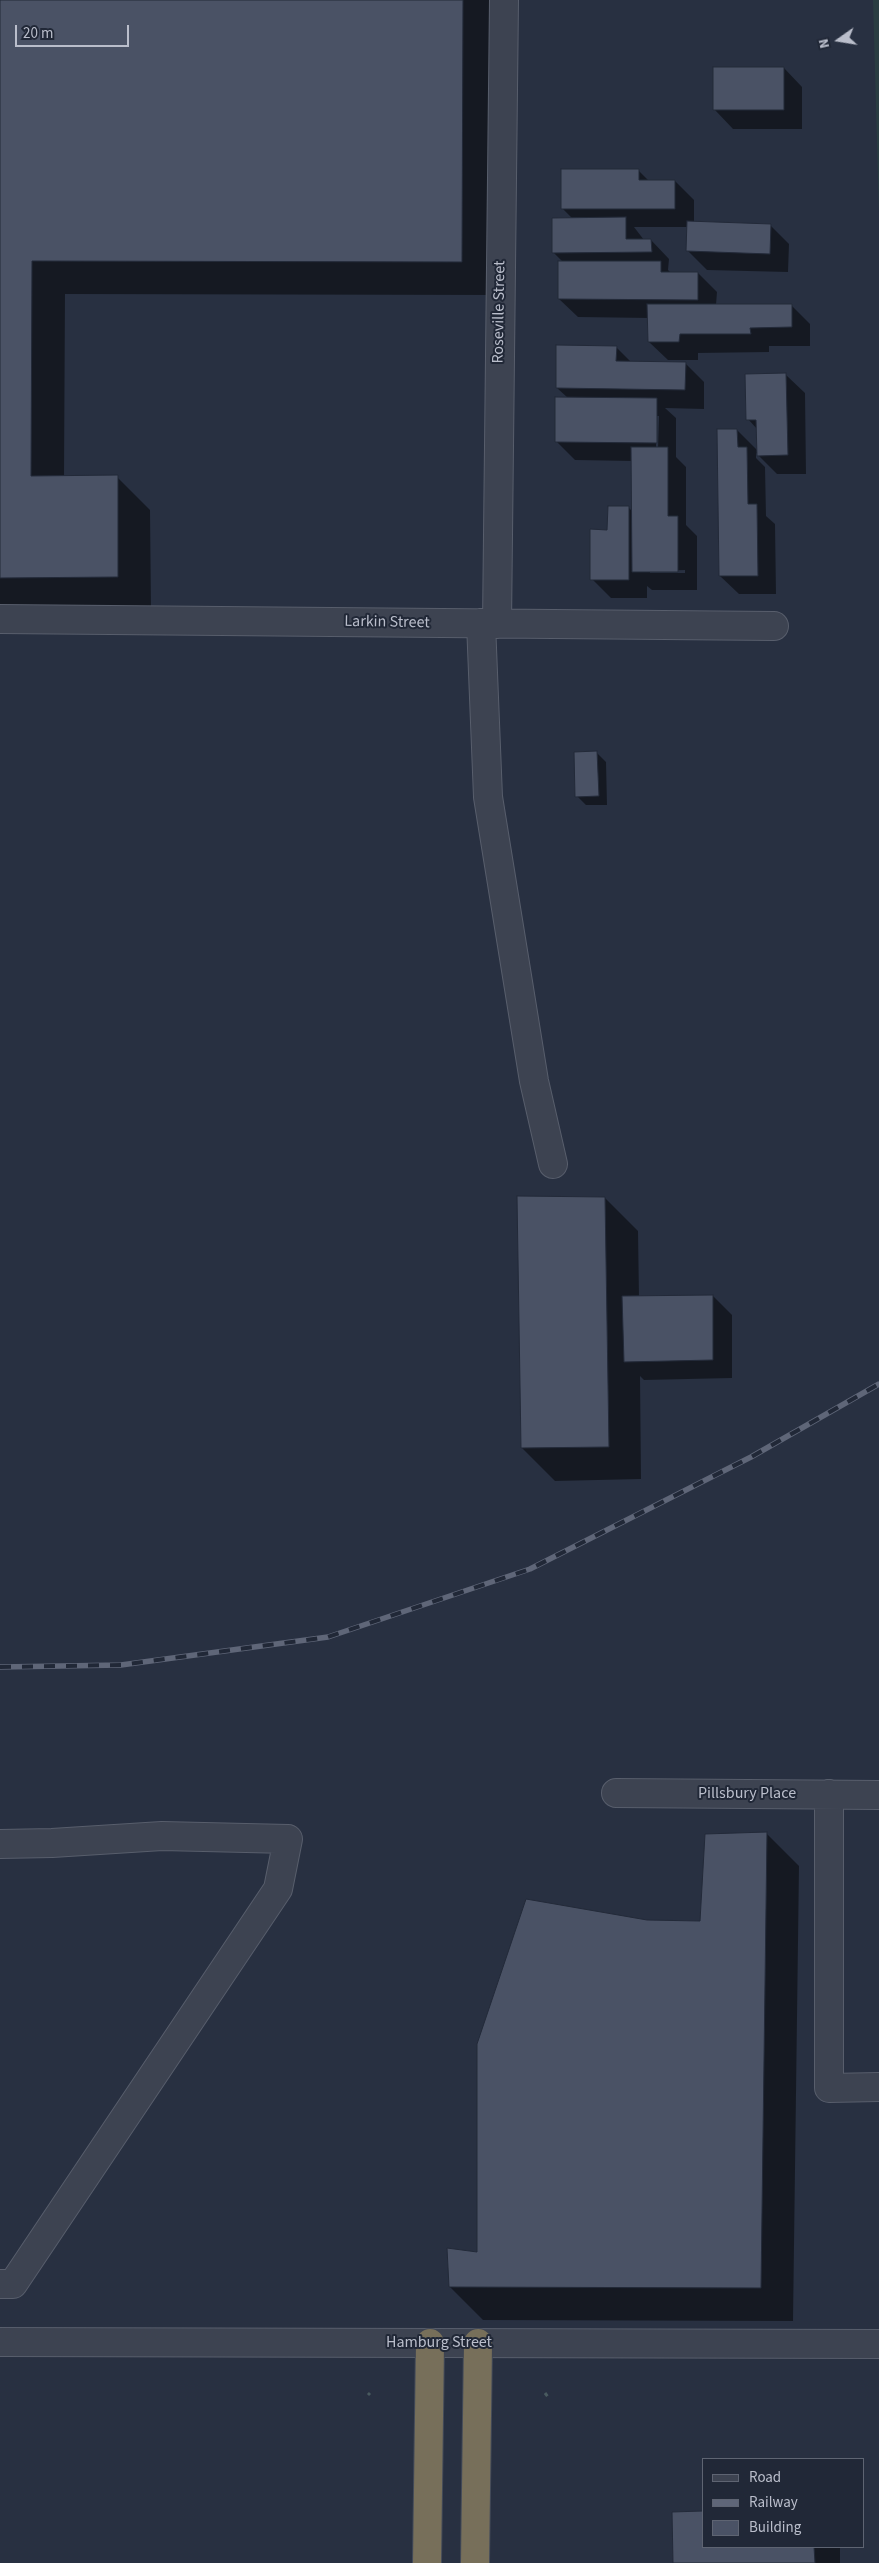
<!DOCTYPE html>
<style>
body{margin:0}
#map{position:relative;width:879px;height:2563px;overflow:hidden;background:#283041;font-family:"Source Sans 3",sans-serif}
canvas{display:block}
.legend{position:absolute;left:702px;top:2458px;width:162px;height:90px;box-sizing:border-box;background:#212837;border:1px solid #5e6472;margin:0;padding:6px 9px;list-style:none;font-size:15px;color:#babecb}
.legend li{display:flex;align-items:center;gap:10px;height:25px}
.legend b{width:25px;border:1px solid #5e6472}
.north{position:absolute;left:814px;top:15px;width:50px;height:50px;-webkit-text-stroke:4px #212837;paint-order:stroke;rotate:257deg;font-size:14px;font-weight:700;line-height:20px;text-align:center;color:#babecb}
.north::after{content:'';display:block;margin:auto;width:18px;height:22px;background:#babecb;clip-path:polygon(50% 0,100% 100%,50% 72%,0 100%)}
.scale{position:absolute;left:15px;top:25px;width:114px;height:22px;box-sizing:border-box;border:2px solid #babecb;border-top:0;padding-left:6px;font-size:15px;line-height:18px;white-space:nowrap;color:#babecb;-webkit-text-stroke:4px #212837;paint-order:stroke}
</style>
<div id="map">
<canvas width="879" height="2563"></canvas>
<ul class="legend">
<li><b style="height:6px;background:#3d4351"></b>Road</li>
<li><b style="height:6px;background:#5f6678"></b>Railway</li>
<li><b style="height:14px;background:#4a5265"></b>Building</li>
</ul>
<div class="north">N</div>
<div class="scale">20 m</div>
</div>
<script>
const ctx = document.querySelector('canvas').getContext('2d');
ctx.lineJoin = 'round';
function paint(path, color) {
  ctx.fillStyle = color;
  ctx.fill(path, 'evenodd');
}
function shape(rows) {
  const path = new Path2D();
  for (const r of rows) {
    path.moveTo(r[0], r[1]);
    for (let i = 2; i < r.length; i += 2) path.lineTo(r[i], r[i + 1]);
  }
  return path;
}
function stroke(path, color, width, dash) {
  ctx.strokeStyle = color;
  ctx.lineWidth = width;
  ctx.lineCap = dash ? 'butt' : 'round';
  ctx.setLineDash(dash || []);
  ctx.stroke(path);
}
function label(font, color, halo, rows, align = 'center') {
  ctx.font = font + ' "Source Sans 3",sans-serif';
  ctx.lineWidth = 4;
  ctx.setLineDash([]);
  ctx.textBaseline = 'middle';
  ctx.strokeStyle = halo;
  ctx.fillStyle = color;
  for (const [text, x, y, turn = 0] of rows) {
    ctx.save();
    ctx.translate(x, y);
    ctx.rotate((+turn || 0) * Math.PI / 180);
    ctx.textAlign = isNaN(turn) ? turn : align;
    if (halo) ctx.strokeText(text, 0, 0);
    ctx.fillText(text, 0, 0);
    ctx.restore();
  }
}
paint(shape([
 [873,0,879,0,879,213]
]), '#2a3d42');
paint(shape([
 [0,0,496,0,495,295,65,294,64,477,117,477,150,510,151,610,0,611],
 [784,68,802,87,802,129,733,129,715,110],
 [638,170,649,181,675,181,694,200,694,223,770,225,789,244,788,272,707,270,688,251,688,227,634,227,644,240,651,240,669,259,668,270,671,273,698,273,717,292,716,305,791,305,810,324,810,346,769,346,769,352,698,353,698,360,668,360,649,342,649,318,578,317,559,299,563,262,553,252,573,219,562,208],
 [616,347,632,363,686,364,704,382,704,409,665,408,676,418,676,457,686,467,686,525,697,536,697,590,652,590,647,586,647,598,611,598,592,579,609,531,628,507,633,512,633,461,575,460,556,441,568,398,557,388],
 [656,416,659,416,658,450,656,450],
 [685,570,685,573,650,573,650,571],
 [786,375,805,393,806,474,777,474,756,453,756,458,765,467,766,516,775,524,776,594,739,594,720,576,737,430,758,451,757,429,748,419],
 [596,752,606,762,607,805,586,805,577,796],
 [605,1198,638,1231,639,1297,713,1296,732,1315,732,1378,644,1380,640,1376,641,1479,555,1481,522,1448],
 [766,1833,799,1866,793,2321,483,2320,450,2287,478,2253,647,1921,701,1922],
 [703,2547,840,2547,840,2563,674,2563]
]), '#0007');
const building = shape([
 [0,0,463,0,462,262,32,261,31,476,118,475,118,577,0,578,0,0],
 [713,67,784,67,784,110,713,110,713,67],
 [561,169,639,169,639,180,675,180,675,209,561,209,561,169],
 [626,217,626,239,651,239,652,252,552,253,552,218,626,217],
 [687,221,771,224,770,254,686,251,687,221],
 [558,261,661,261,661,272,698,272,698,300,558,299,558,261],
 [647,304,792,304,792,327,750,328,751,334,680,334,679,342,648,342,647,304],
 [556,345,617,346,616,361,686,362,685,390,556,388,556,345],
 [786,373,788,455,757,456,756,420,746,420,745,374,786,373],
 [555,397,657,398,657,443,555,442,555,397],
 [717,429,737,429,738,447,747,447,748,504,757,504,758,576,719,576,717,429],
 [631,447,668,447,668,516,678,516,678,572,632,572,631,447],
 [608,506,629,506,629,580,590,580,590,529,607,530,608,506],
 [597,751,599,796,575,797,574,752,597,751],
 [517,1196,605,1197,609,1447,521,1448,517,1196],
 [713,1295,713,1360,624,1362,622,1296,713,1295],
 [767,1832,761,2288,449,2287,447,2248,477,2252,477,2044,526,1899,647,1920,700,1921,705,1834,767,1832],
 [703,2511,703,2547,814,2547,815,2563,673,2563,672,2512,703,2511]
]);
paint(building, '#4a5265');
stroke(building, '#232a39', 1);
const minor = shape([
 [0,619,774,626],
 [481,623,488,797,534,1081,553,1164],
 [497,624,504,0],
 [616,1793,879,1795],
 [829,1794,829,2088,879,2087],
 [0,1844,52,1843,162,1836,288,1839,278,1889,13,2284,0,2284],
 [0,2342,879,2344]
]);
const highway = shape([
 [427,2563,430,2343],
 [475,2563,478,2343]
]);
stroke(minor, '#585e6c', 30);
stroke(highway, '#444b59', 30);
stroke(shape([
 [545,2393,548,2397],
 [368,2395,370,2393]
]), '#495a5f', 3, [4, 4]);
stroke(minor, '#3d4351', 28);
stroke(highway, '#776f5a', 28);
const rail = shape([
 [0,1667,121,1665,328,1637,530,1569,751,1457,879,1384]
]);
stroke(rail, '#5f6678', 5.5);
stroke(rail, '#212837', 4, [11]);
label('16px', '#babecb', '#212837', [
 ["Roseville Street",500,312,-89],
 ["Larkin Street",387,623,1],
 ["Pillsbury Place",747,1794],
 ["Hamburg Street",439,2343]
]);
</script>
